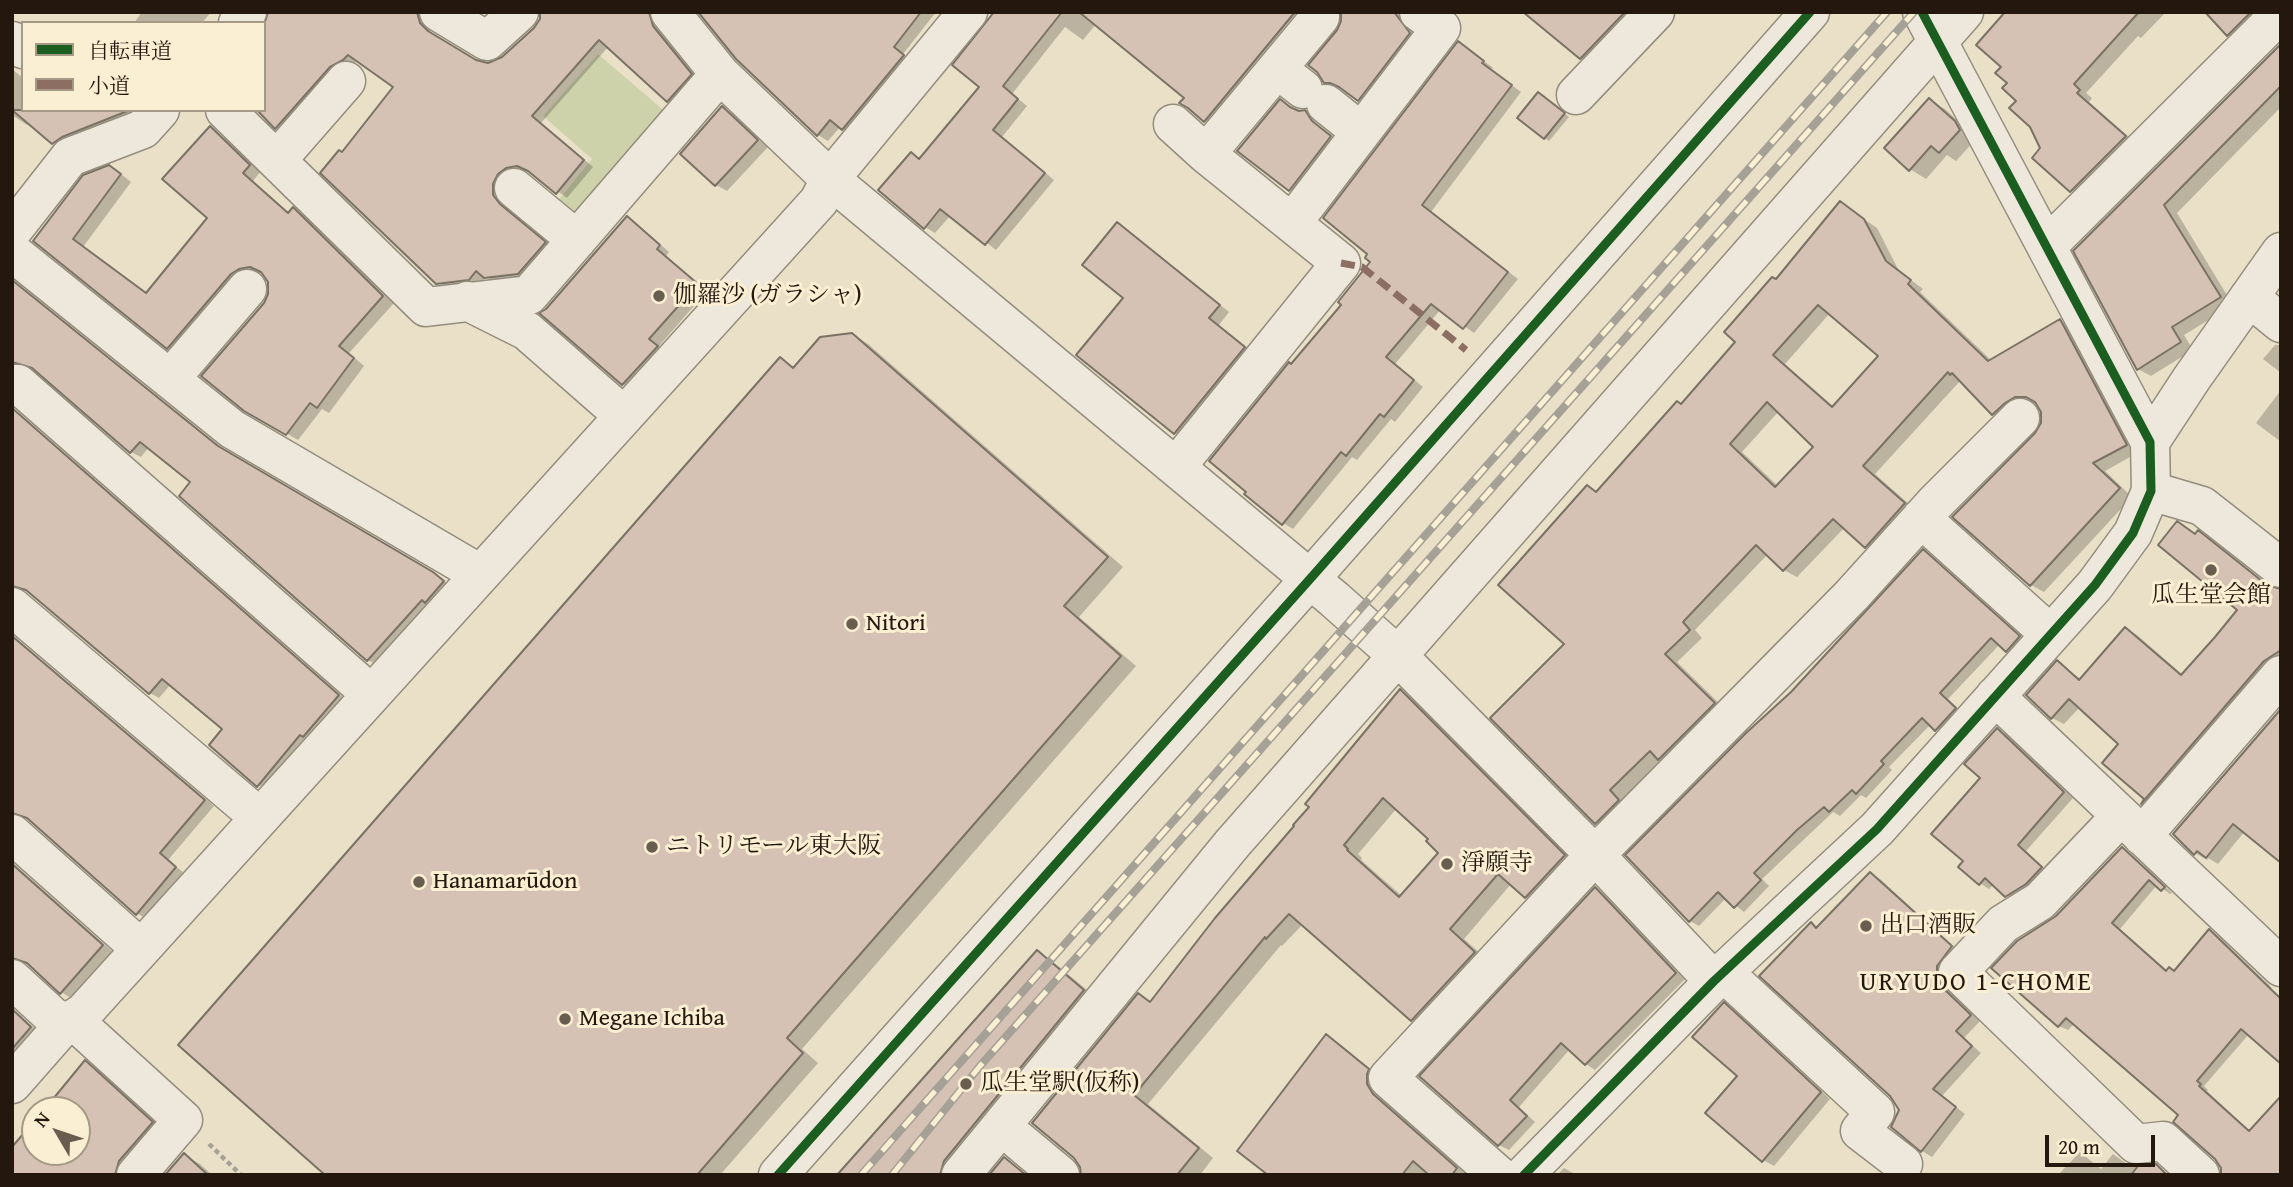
<!DOCTYPE html>
<meta charset="utf-8">
<style>
body{margin:0}
#map{position:relative;width:2293px;height:1187px;overflow:hidden;background:#eae0c7;font-family:"Gentium Book Plus","Noto Serif JP",serif}
canvas{display:block}
.frame{position:absolute;inset:0;border:14px solid #23170e;pointer-events:none}
.legend{position:absolute;left:21px;top:21px;width:245px;height:91px;box-sizing:border-box;background:#faefd2;border:2px solid #a49984;margin:0;padding:9px 12px;list-style:none;font-size:21px;color:#23170e}
.legend li{display:flex;align-items:center;gap:14px;height:35px}
.legend b{width:35px;border:2px solid #a49984}
.north{position:absolute;left:21px;top:1096px;width:70px;height:70px;box-sizing:border-box;background:#faefd2;border:2px solid #a49984;border-radius:50%;rotate:309deg;font-size:19px;font-weight:700;line-height:28px;text-align:center;color:#23170e}
.north::after{content:'';display:block;margin:auto;width:24px;height:32px;background:#695d4f;clip-path:polygon(50% 0,100% 100%,50% 72%,0 100%)}
.scale{position:absolute;left:2045px;top:1135px;width:110px;height:32px;box-sizing:border-box;border:4px solid #23170e;border-top:0;padding-left:9px;font-size:21px;line-height:24px;white-space:nowrap;color:#23170e;-webkit-text-stroke:5px #faefd2;paint-order:stroke}
</style>
<div id="map">
<canvas width="2293" height="1187"></canvas>
<div class="frame"></div>
<ul class="legend">
<li><b style="height:9px;background:#1b5e20"></b>自転車道</li>
<li><b style="height:9px;background:#8d6e63"></b>小道</li>
</ul>
<div class="north">N</div>
<div class="scale">20 m</div>
</div>
<script>
const ctx = document.querySelector('canvas').getContext('2d');
ctx.lineJoin = 'round';
function paint(path, color) {
  ctx.fillStyle = color;
  ctx.fill(path, 'evenodd');
}
function shape(rows) {
  const path = new Path2D();
  for (const r of rows) {
    path.moveTo(r[0], r[1]);
    for (let i = 2; i < r.length; i += 2) path.lineTo(r[i], r[i + 1]);
  }
  return path;
}
function stroke(path, color, width, dash) {
  ctx.strokeStyle = color;
  ctx.lineWidth = width;
  ctx.lineCap = dash ? 'butt' : 'round';
  ctx.setLineDash(dash || []);
  ctx.stroke(path);
}
function label(font, color, halo, rows, align = 'center') {
  ctx.font = font + ' "Gentium Book Plus","Noto Serif JP",serif';
  ctx.lineWidth = 6;
  ctx.setLineDash([]);
  ctx.textBaseline = 'middle';
  ctx.strokeStyle = halo;
  ctx.fillStyle = color;
  for (const [text, x, y, turn = 0] of rows) {
    ctx.save();
    ctx.translate(x, y);
    ctx.rotate((+turn || 0) * Math.PI / 180);
    ctx.textAlign = isNaN(turn) ? turn : align;
    if (halo) ctx.strokeText(text, 0, 0);
    ctx.fillText(text, 0, 0);
    ctx.restore();
  }
}
paint(shape([
 [598,54,675,120,575,232,550,210,592,159,543,116]
]), '#ced2aa');
paint(shape([
 [142,12,211,12,202,23,134,23],
 [283,12,429,12,427,19,430,31,438,39,476,62,490,64,503,59,536,29,542,19,542,12,659,12,701,80,678,106,668,100,609,46,541,123,593,167,567,198,529,171,517,173,503,202,510,212,555,249,529,279,496,283,486,277,479,285,448,289,437,282,342,153,395,87,358,60,286,133,276,127,264,110],
 [701,12,936,12,903,54,913,62,853,135,840,127,828,141,818,135,737,58],
 [991,12,1311,12,1215,127,1190,108,1186,97,1096,24,1083,40,1065,27,1012,94,1027,106,1002,137,1054,180,996,250,951,215,935,233,925,227,911,154,921,160,982,86],
 [1342,12,1409,12,1407,17,1410,29,1420,39,1369,106,1342,88,1336,88,1325,82,1338,32,1343,22],
 [1533,12,1641,12,1591,64,1581,58],
 [2008,12,2166,12,2141,38,2138,36,2086,93,2092,98,2089,102,2138,145,2085,198,2071,190,2042,148,2009,83,2003,67],
 [2207,12,2271,12,2241,43,2228,35],
 [1459,43,1469,49,1493,68,1491,70,1521,92,1431,212,1518,279,1474,333,1441,309,1395,364,1423,387,1395,422,1391,419,1357,460,1352,457,1293,529,1283,523,1291,366,1344,305,1372,261],
 [2281,47,2281,107,2177,213,2233,305,2184,335,2193,350,2151,376,2138,369,2075,251],
 [12,69,23,78,23,110,146,110,64,149,29,123,27,125,12,115],
 [1544,97,1569,117,1549,141,1545,138],
 [1929,100,1945,109,1971,133,1975,140,1956,161,1947,155,1926,179,1910,169],
 [722,108,733,114,768,147,727,191,716,185],
 [1293,110,1310,115,1317,125,1335,140,1295,192,1290,189],
 [216,133,227,140,260,172,253,181,290,214,293,209,304,216,394,303,349,353,364,366,329,413,322,409,298,440,245,409,265,304,270,294,270,282,263,273,251,274,179,354,168,347,36,241,121,174,131,182,83,247,148,294,209,218],
 [1841,203,1877,228,1899,271,1923,289,1920,292,1992,361,2060,321,2073,329,2139,452,2105,471,2132,497,2044,592,2031,585,2037,435,2043,425,2043,413,2038,404,2029,403,2006,421,1993,414,1961,380,1875,474,1917,511,1879,554,1866,546,1845,527,1797,577,1784,570,1768,554,1695,630,1702,638,1677,662,1727,711,1673,766,1661,759,1622,799,1631,808,1609,830,1596,822,1567,644,1588,487,1598,493,1682,405,1738,342,1776,281],
 [1830,313,1881,356,1834,407,1785,364],
 [1779,411,1815,447,1778,486,1742,452],
 [628,219,638,225,669,252,666,256,707,291,659,346,667,353,634,390,623,384,542,313,547,311],
 [1118,224,1129,231,1229,312,1219,325,1255,354,1186,439,1175,433,1079,355,1125,297],
 [12,281,231,455,443,580,452,588,377,665,368,660,181,496,192,482,149,447,141,457,131,452,37,369,22,367,12,369],
 [852,334,868,344,1123,567,1079,617,1136,666,802,1049,818,1063,720,1175,327,1175,780,359,795,368],
 [2275,345,2281,345,2281,373,2263,359],
 [2281,390,2281,442,2256,423],
 [12,409,347,701,267,790,258,785,225,729,171,684,159,698,150,693,26,590,12,593],
 [2196,535,2210,539,2274,590,2281,591,2281,664,2153,809,2143,803,2147,798,2105,763,2120,744,2080,707,2064,724,2052,718,2028,695,2058,662,2082,680,2126,629,2137,635,2183,675,2240,609],
 [1923,551,1932,557,2028,643,2016,656,2000,644,1948,699,1964,714,1946,735,1931,724,1889,767,1892,770,1866,798,1861,795,1840,816,1833,812,1762,879,1769,886,1744,912,1726,898,1699,926,1690,921,1792,693],
 [12,635,214,806,168,860,184,873,146,919,137,913,27,817,16,818,12,820],
 [1400,691,1415,700,1579,865,1541,906,1526,897,1511,884,1464,939,1489,961,1427,1028,1412,1020,1303,924,1282,946,1281,945,1148,1104,1213,1158,1200,1175,1083,1175,1139,995,1151,1003,1297,826],
 [1397,808,1431,838,1441,853,1402,896,1361,860,1362,858,1358,854],
 [2281,711,2245,831,2218,864,2208,858,2207,860,2195,853],
 [1997,730,2007,735,2073,798,2026,851,2050,874,2016,901,2006,895,1994,884,1989,889,1980,883,1965,861,1982,778],
 [2122,849,2131,854,2172,893,2170,894,2157,885,2120,929,2168,971,2175,972,2210,932,2218,936,2271,987,2249,1034,2204,1086,2208,1090,2207,1091,2251,1132,2222,1167,2180,1115,2075,1023,2068,1030,2059,1026,1994,968,2057,917],
 [12,862,112,951,71,998,61,992,29,962,12,965],
 [1870,874,1880,879,1961,953,1947,984,1953,995,1980,1021,1964,1038,1981,1053,1942,1096,1965,1114,1932,1157,1922,1151,1811,924,1818,928],
 [1595,889,1605,895,1685,979,1595,1070,1586,1064,1570,1049,1519,1107,1535,1122,1509,1150,1499,1145,1422,1076],
 [1037,953,1052,961,1098,999,957,1175,840,1175],
 [1724,1005,1735,1011,1830,1099,1774,1166,1763,1160,1739,1075],
 [12,1008,41,1034,12,1066],
 [1326,1037,1341,1045,1383,1079,1382,1094,1389,1105,1468,1175,1432,1175,1427,1171,1424,1175,1271,1175],
 [85,1063,101,1072,167,1132,133,1175,12,1175,35,1123,35,1152,77,1152,77,1110,46,1110],
 [2080,1152,2101,1169,2113,1154,2131,1167,2155,1166,2168,1175,2058,1175],
 [184,1155,200,1164,212,1175,167,1175],
 [1564,1168,1573,1173,1575,1175,1557,1175]
]), '#0003');
const building = shape([
 [268,12,417,12,420,23,428,31,476,60,488,63,502,57,534,28,540,19,540,12,649,12,653,26,692,74,667,102,599,40,532,116,584,160,556,194,528,171,517,166,506,168,498,174,493,184,493,195,500,204,546,242,518,274,484,278,476,271,469,280,436,284,320,173,339,150,342,152,393,87,348,55,343,60,330,67,275,129,257,110,264,110,264,25,268,12],
 [698,12,921,12,894,47,904,55,842,130,830,120,817,136,736,59,698,12],
 [994,12,1062,12,1003,86,1018,99,993,130,1045,173,985,245,940,209,924,229,878,190,911,152,919,159,979,87,952,65,994,12],
 [1079,12,1295,12,1204,122,1188,108,1179,103,1184,98,1079,12],
 [1341,12,1394,12,1410,33,1358,101,1339,87,1330,83,1324,83,1317,72,1308,65,1337,30,1341,21,1341,12],
 [1523,12,1625,12,1580,59,1523,12],
 [2005,12,2139,12,2074,84,2080,90,2077,93,2126,136,2070,192,2032,158,2040,148,2030,127,2009,108,2016,101,2002,88,2007,83,1995,73,2001,67,1976,45,2005,12],
 [2205,12,2251,12,2227,36,2205,12],
 [1458,41,1484,61,1482,63,1512,85,1422,205,1508,272,1463,329,1431,304,1386,357,1414,380,1384,417,1380,414,1346,456,1341,452,1282,525,1244,494,1246,492,1209,461,1289,362,1291,364,1341,305,1338,302,1370,262,1365,258,1367,254,1323,218,1458,41],
 [2281,44,2281,86,2164,205,2221,297,2172,327,2181,342,2137,370,2073,251,2281,44],
 [1538,92,1565,113,1544,139,1517,118,1538,92],
 [1929,98,1955,121,1960,130,1939,153,1931,146,1909,171,1884,148,1929,98],
 [1280,99,1290,107,1299,111,1305,110,1312,121,1331,136,1289,191,1237,151,1280,99],
 [722,106,758,140,715,186,680,154,722,106],
 [12,110,130,110,62,137,52,144,12,110],
 [210,126,250,165,243,173,288,213,293,207,383,296,339,346,354,358,317,408,310,403,286,435,244,411,201,376,264,303,268,294,268,282,261,272,250,267,239,269,231,274,167,349,33,241,83,175,109,165,121,174,73,239,146,293,207,218,162,179,210,126],
 [1840,201,1864,219,1886,261,1911,280,1908,284,1988,361,2060,319,2127,445,2093,463,2120,488,2030,586,1952,517,2035,433,2041,423,2041,412,2035,402,2026,397,2015,397,2005,403,1992,415,1952,373,1950,375,1948,372,1863,466,1905,503,1865,548,1833,519,1783,571,1756,545,1683,622,1690,630,1665,654,1715,703,1658,760,1650,751,1610,790,1619,800,1595,824,1490,718,1564,644,1498,585,1587,485,1596,492,1677,401,1681,404,1735,342,1724,332,1772,277,1776,279,1840,201],
 [1818,305,1878,356,1832,407,1773,355,1818,305],
 [1767,402,1813,447,1775,487,1730,444,1767,402],
 [627,216,660,245,657,249,698,284,649,339,658,346,622,385,539,313,546,309,627,216],
 [1117,222,1220,305,1209,318,1245,347,1174,434,1076,355,1123,298,1082,265,1117,222],
 [12,280,218,446,433,572,444,581,425,603,422,600,367,661,179,496,190,482,140,442,130,453,32,368,12,362,12,280],
 [852,333,1108,557,1064,606,1121,656,787,1038,803,1053,697,1175,325,1175,178,1045,780,357,793,368,820,337,852,333],
 [12,408,339,695,303,737,300,735,257,787,209,745,222,729,162,679,149,694,26,590,12,586,12,408],
 [2177,521,2195,534,2198,530,2267,585,2281,589,2281,650,2264,661,2141,804,2144,799,2102,763,2118,744,2069,699,2051,719,2026,695,2057,660,2079,680,2125,627,2181,675,2215,637,2237,610,2158,545,2177,521],
 [1923,549,2020,636,2006,652,1991,638,1940,693,1956,708,1935,731,1922,718,1881,761,1884,764,1856,794,1852,790,1829,812,1824,807,1797,830,1754,873,1761,880,1734,908,1718,892,1689,922,1625,855,1746,733,1791,692,1923,549],
 [12,636,205,800,160,853,176,867,136,915,27,818,12,813,12,636],
 [1400,689,1565,855,1525,898,1498,874,1450,929,1475,952,1411,1021,1289,914,1266,939,1265,937,1134,1095,1199,1148,1177,1175,1081,1175,1080,1167,1074,1158,1032,1123,1138,993,1150,1002,1215,918,1294,826,1293,825,1309,807,1305,804,1400,689],
 [1383,798,1428,839,1426,841,1438,853,1399,897,1347,850,1348,849,1344,845,1383,798],
 [2281,709,2281,863,2233,824,2206,858,2197,851,2194,855,2173,834,2281,709],
 [1997,728,2064,792,2018,845,2042,867,2026,884,2005,897,1985,878,1979,885,1958,867,1963,861,1931,834,1980,778,1964,764,1997,728],
 [2122,847,2165,887,2161,891,2149,880,2112,923,2166,971,2169,967,2174,971,2209,929,2281,999,2281,1064,2241,1029,2197,1081,2201,1084,2199,1086,2249,1131,2281,1096,2281,1175,2221,1175,2221,1168,2215,1159,2173,1122,2178,1115,2066,1018,2058,1027,1991,968,2017,941,2056,916,2122,847],
 [12,864,103,945,60,994,27,963,12,958,12,864],
 [1870,872,1952,946,1937,966,1937,977,1943,988,1971,1015,1956,1031,1972,1046,1933,1089,1956,1107,1921,1152,1891,1127,1899,1110,1890,1096,1759,976,1811,922,1816,928,1870,872],
 [1595,887,1676,973,1585,1065,1561,1043,1510,1100,1527,1116,1498,1146,1419,1076,1595,887],
 [1037,950,1084,990,944,1161,940,1175,837,1175,1037,950],
 [1724,1002,1821,1092,1762,1162,1705,1113,1737,1076,1692,1037,1724,1002],
 [12,1009,31,1027,12,1049,12,1009],
 [1326,1034,1369,1069,1367,1074,1367,1084,1373,1094,1457,1168,1452,1175,1429,1175,1413,1161,1402,1175,1268,1175,1237,1151,1326,1034],
 [85,1060,153,1122,119,1161,115,1175,12,1175,12,1147,35,1120,35,1152,77,1152,77,1110,44,1110,85,1060],
 [184,1153,208,1175,165,1175,184,1153],
 [1004,1157,1026,1175,989,1175,1004,1157],
 [2156,1164,2167,1175,2131,1175,2138,1166,2156,1164]
]);
paint(building, '#d5c2b4');
stroke(building, '#797265', 2);
const minor = shape([
 [439,12,487,41,519,12],
 [670,12,720,74,830,179,1334,599,1398,656,1595,855,1714,981],
 [238,23,247,12],
 [12,41,23,49],
 [1277,69,1303,89],
 [1576,95,1655,12],
 [1326,104,1361,132],
 [225,110,426,307,529,295,720,74],
 [1173,124,1206,154],
 [277,160,346,81],
 [514,188,577,240],
 [1292,223,1441,28,1419,12],
 [12,231,70,157,143,129,160,110],
 [2047,246,2281,13],
 [12,252,232,429,480,574],
 [2249,297,2281,323],
 [467,301,527,331,624,416],
 [170,379,247,289],
 [12,384,18,384,371,694],
 [2150,442,2192,378,2281,252],
 [1176,467,1341,263,1206,154,1320,17],
 [2151,491,2202,506,2281,568],
 [1921,518,2050,634],
 [12,607,259,817],
 [1995,696,2281,967],
 [2121,816,2040,901,2003,924,1958,972,2136,1144,2163,1141,2200,1175],
 [12,834,140,948],
 [2142,836,2281,675],
 [1723,972,1875,1112,1860,1131,1903,1164],
 [12,979,63,1026],
 [72,1019,183,1120,136,1175],
 [12,1084,63,1026,84,1012,819,201,830,179,968,12],
 [1018,1140,1060,1175],
 [778,1175,1310,579,1810,12],
 [961,1175,1232,844,1964,12],
 [1498,1175,1388,1078,1595,855,1851,596,1935,503,2020,418],
 [1524,1175,1714,981,1877,829,2095,585,2133,533,2151,491,2150,442,1922,12]
]);
stroke(minor, '#948d7e', 41);
stroke(shape([
 [209,1144,241,1175]
]), '#a6a197', 4.5, [5, 3.5]);
stroke(minor, '#ede8db', 38);
const rail = shape([
 [861,1175,1887,12],
 [892,1175,980,1066,1914,12]
]);
stroke(rail, '#a6a197', 8);
stroke(rail, '#faefd2', 5, [16]);
stroke(shape([
 [1341,263,1362,267,1466,350]
]), '#8d6e63', 7, [14, 7]);
stroke(shape([
 [778,1175,1310,579,1810,12],
 [1524,1175,1714,981,1877,829,2095,585,2133,533,2151,491,2150,442,1922,12]
]), '#1b5e20', 9);
for (const [x, y, r, color] of [
 [659,296,7,"#695d4f"],
 [2211,570,7,"#695d4f"],
 [852,624,7,"#695d4f"],
 [652,847,7,"#695d4f"],
 [1447,864,7,"#695d4f"],
 [419,882,7,"#695d4f"],
 [1866,926,7,"#695d4f"],
 [565,1019,7,"#695d4f"],
 [966,1084,7,"#695d4f"]
]) {
  const dot = new Path2D();
  dot.arc(x, y, r, 0, 2 * Math.PI);
  ctx.fillStyle = color;
  ctx.fill(dot);
  stroke(dot, '#faefd2', 2.5);
}
label('24px', '#23170e', '#faefd2', [
 ["伽羅沙 (ガラシャ)",673,296],
 ["瓜生堂会館",2211,596,"center"],
 ["Nitori",866,624],
 ["ニトリモール東大阪",666,847],
 ["淨願寺",1461,864],
 ["Hanamarūdon",433,882],
 ["出口酒販",1880,926],
 ["Megane Ichiba",579,1019],
 ["瓜生堂駅(仮称)",980,1084]
], 'left');
ctx.letterSpacing = '2px';
label('26px', '#23170e', '#faefd2', [
 ["URYUDO 1-CHOME",1976,983]
]);
ctx.letterSpacing = '0px';
</script>
